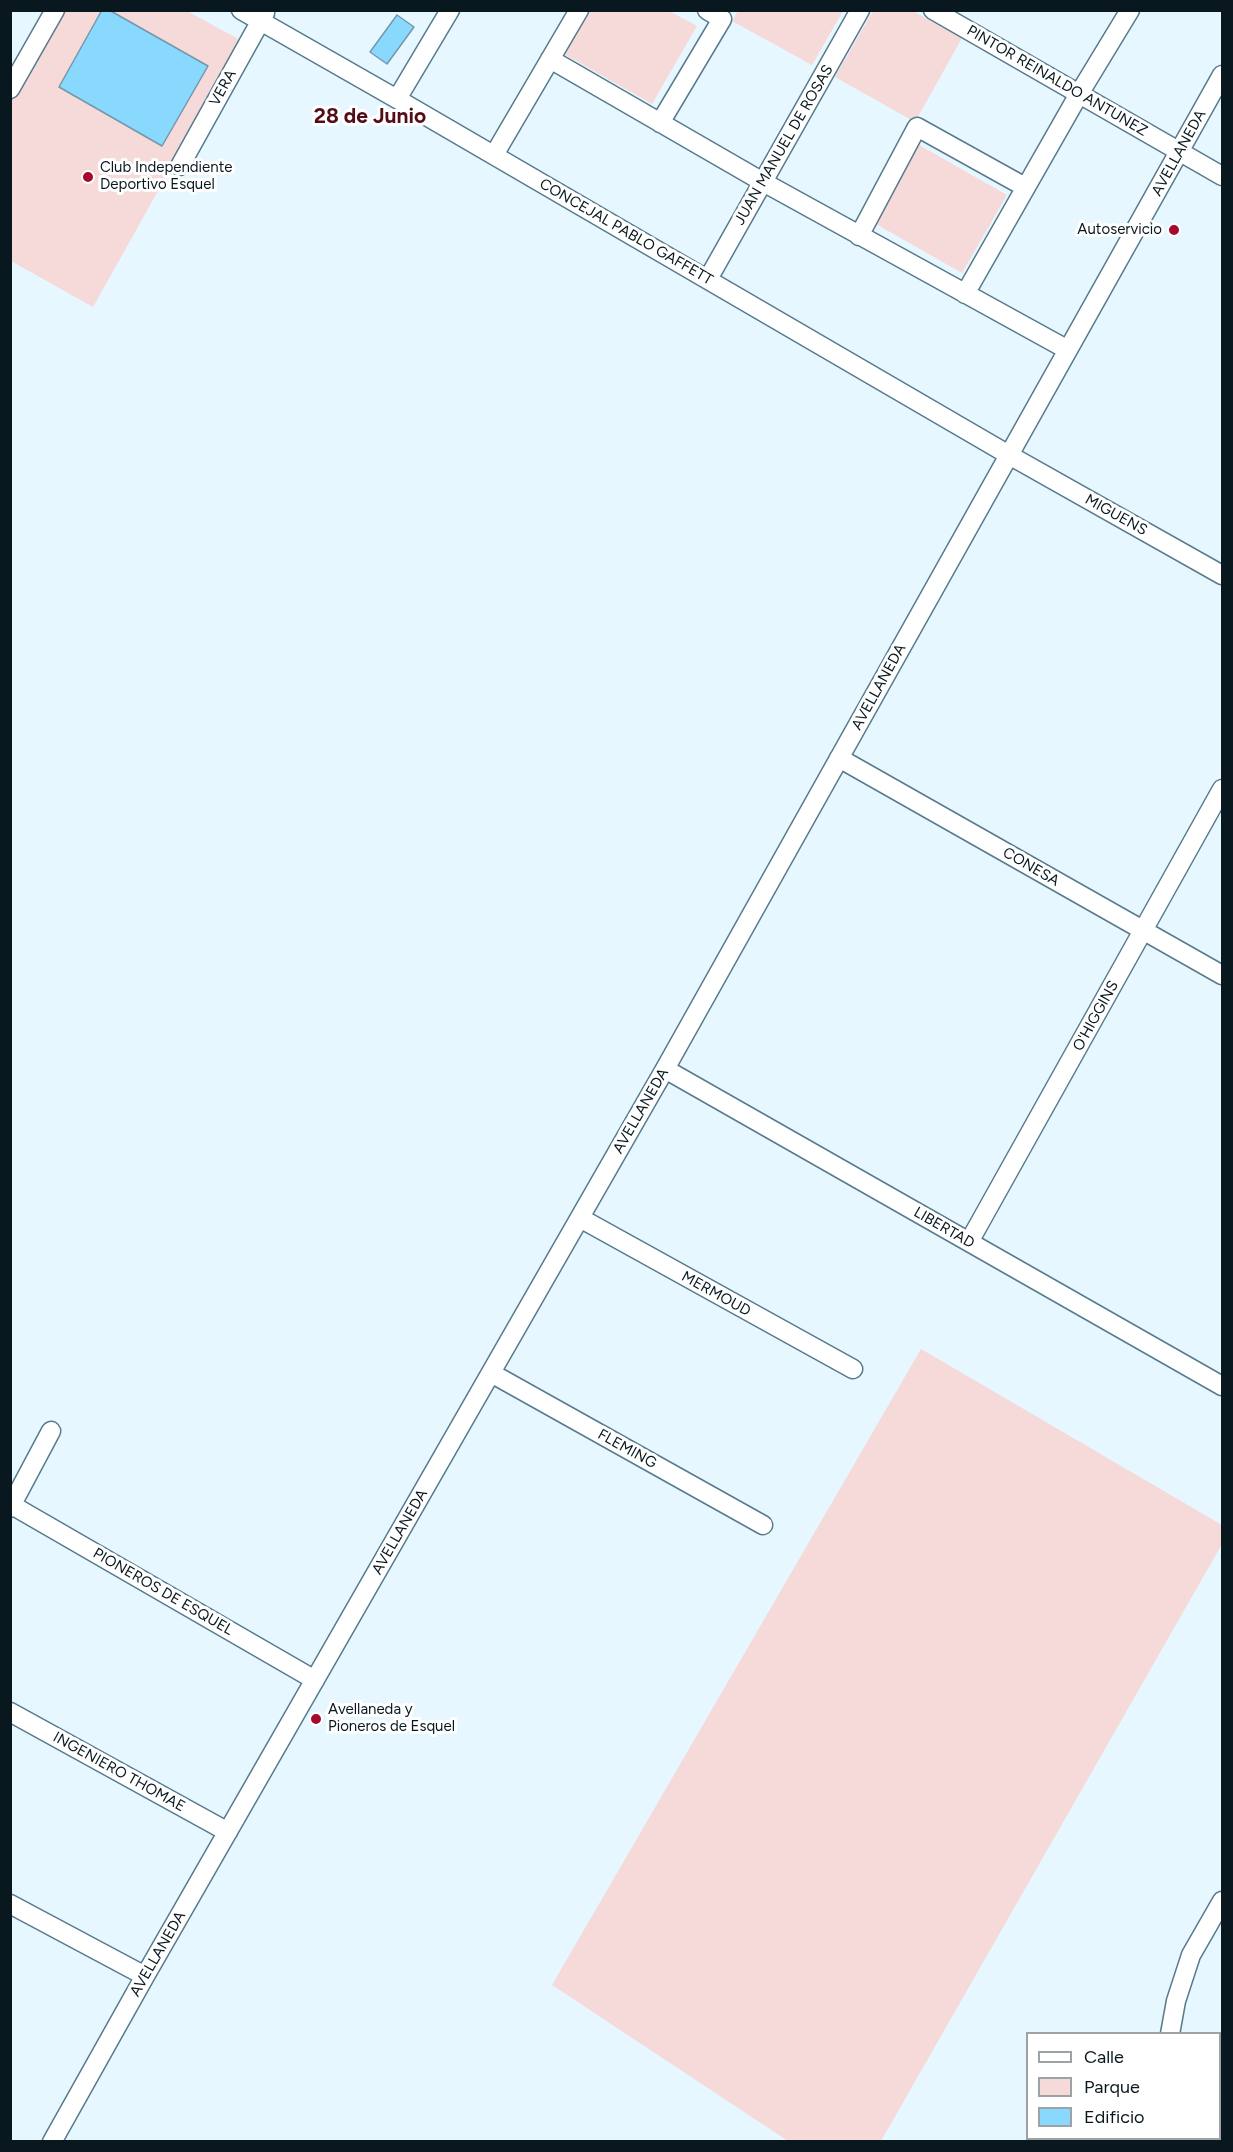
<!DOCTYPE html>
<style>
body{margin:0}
#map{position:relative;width:1233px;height:2152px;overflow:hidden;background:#e7f7ff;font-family:Figtree,sans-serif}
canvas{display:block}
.frame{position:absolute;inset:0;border:12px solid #09181f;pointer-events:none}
.legend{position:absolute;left:1026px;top:2032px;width:195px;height:108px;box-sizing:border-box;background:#fff;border:2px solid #9da3a5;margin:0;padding:8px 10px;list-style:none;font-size:18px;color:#09181f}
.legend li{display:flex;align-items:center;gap:12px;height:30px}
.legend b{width:30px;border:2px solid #9da3a5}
</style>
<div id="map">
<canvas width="1233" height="2152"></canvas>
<div class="frame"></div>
<ul class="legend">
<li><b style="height:8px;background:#fff"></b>Calle</li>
<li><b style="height:16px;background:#f6d9d9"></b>Parque</li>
<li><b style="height:16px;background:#89d9ff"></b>Edificio</li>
</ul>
</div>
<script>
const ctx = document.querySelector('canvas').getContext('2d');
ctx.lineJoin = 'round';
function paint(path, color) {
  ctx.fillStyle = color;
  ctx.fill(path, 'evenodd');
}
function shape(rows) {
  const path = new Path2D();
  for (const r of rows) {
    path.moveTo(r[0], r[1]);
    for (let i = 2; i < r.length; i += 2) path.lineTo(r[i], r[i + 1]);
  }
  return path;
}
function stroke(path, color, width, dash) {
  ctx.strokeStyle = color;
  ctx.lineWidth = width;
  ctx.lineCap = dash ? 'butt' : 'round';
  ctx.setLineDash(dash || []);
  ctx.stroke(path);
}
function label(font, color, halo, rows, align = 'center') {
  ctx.font = font + ' Figtree,sans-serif';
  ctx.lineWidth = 6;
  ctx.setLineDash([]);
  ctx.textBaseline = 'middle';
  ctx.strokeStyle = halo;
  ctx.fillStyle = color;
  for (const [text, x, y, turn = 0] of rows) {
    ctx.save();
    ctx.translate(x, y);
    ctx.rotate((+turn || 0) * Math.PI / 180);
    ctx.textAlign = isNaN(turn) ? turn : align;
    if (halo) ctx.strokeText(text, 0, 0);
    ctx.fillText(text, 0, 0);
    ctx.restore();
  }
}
paint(shape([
 [57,11,187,11,242,41,93,307,11,261,11,93],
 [590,11,669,11,697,26,652,104,564,54],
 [738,11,738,10,843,11,812,65,732,21],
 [873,11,913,11,962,38,915,122,835,77],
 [919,145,1007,195,962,273,874,223],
 [921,1349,1222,1525,1222,1544,881,2141,788,2141,552,1985]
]), '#f6d9d9');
const building = shape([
 [102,10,109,10,208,66,162,146,59,87,102,10],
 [397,15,414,27,387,64,370,52,397,15]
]);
paint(building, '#89d9ff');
stroke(building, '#7398aa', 1.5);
const minor = shape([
 [241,10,397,99,1009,455,1222,575],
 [933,10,1222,176],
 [550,59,763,182,1068,350],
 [10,89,55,10],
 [397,99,450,10],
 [660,123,722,19,707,10],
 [494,155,579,10],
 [180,166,265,13],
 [859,236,917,127,1025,187],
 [708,279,860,10],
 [965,294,1079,94,1130,10],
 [839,758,1222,975],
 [665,1069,1222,1386],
 [580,1218,853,1369],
 [969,1242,1222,789],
 [491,1373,763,1525],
 [10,1504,315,1680],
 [10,1508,51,1431],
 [10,1712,228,1832],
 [10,1904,145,1976],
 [1170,2034,1176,2001,1191,1955,1222,1901],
 [1220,2071,1222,2073],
 [1182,2138,1184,2142],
 [52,2142,145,1976,665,1069,1222,75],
 [1127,2142,1128,2138]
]);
stroke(minor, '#577b8c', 21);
stroke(minor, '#fff', 18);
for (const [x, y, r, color] of [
 [88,177,6,"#a5092e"],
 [1174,230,6,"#a5092e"],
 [316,1719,6,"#a5092e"]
]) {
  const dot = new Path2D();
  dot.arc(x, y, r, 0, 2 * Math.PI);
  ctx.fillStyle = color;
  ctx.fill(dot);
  stroke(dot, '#fff', 2);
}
label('15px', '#09181f', '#fff', [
 ["PINTOR REINALDO ANTUNEZ",1057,81,30],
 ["VERA",223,88,-61],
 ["JUAN MANUEL DE ROSAS",784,145,-60],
 ["AVELLANEDA",1179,153,-61],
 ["CONCEJAL PABLO GAFFETT",626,232,30],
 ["MIGUENS",1116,515,29],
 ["AVELLANEDA",879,687,-61],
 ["CONESA",1031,867,30],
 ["O'HIGGINS",1096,1016,-61],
 ["AVELLANEDA",641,1111,-60],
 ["LIBERTAD",944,1228,30],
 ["MERMOUD",716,1294,29],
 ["FLEMING",627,1449,29],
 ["AVELLANEDA",400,1532,-60],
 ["PIONEROS DE ESQUEL",163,1592,30],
 ["INGENIERO THOMAE",119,1772,29],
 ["AVELLANEDA",158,1954,-60]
]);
label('15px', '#09181f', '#fff', [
 ["Club Independiente",100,168],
 ["Deportivo Esquel",100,185],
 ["Autoservicio",1162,230,"right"],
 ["Avellaneda y",328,1710],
 ["Pioneros de Esquel",328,1727]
], 'left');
label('bold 21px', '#520d17', '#fff', [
 ["28 de Junio",370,117]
]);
</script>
